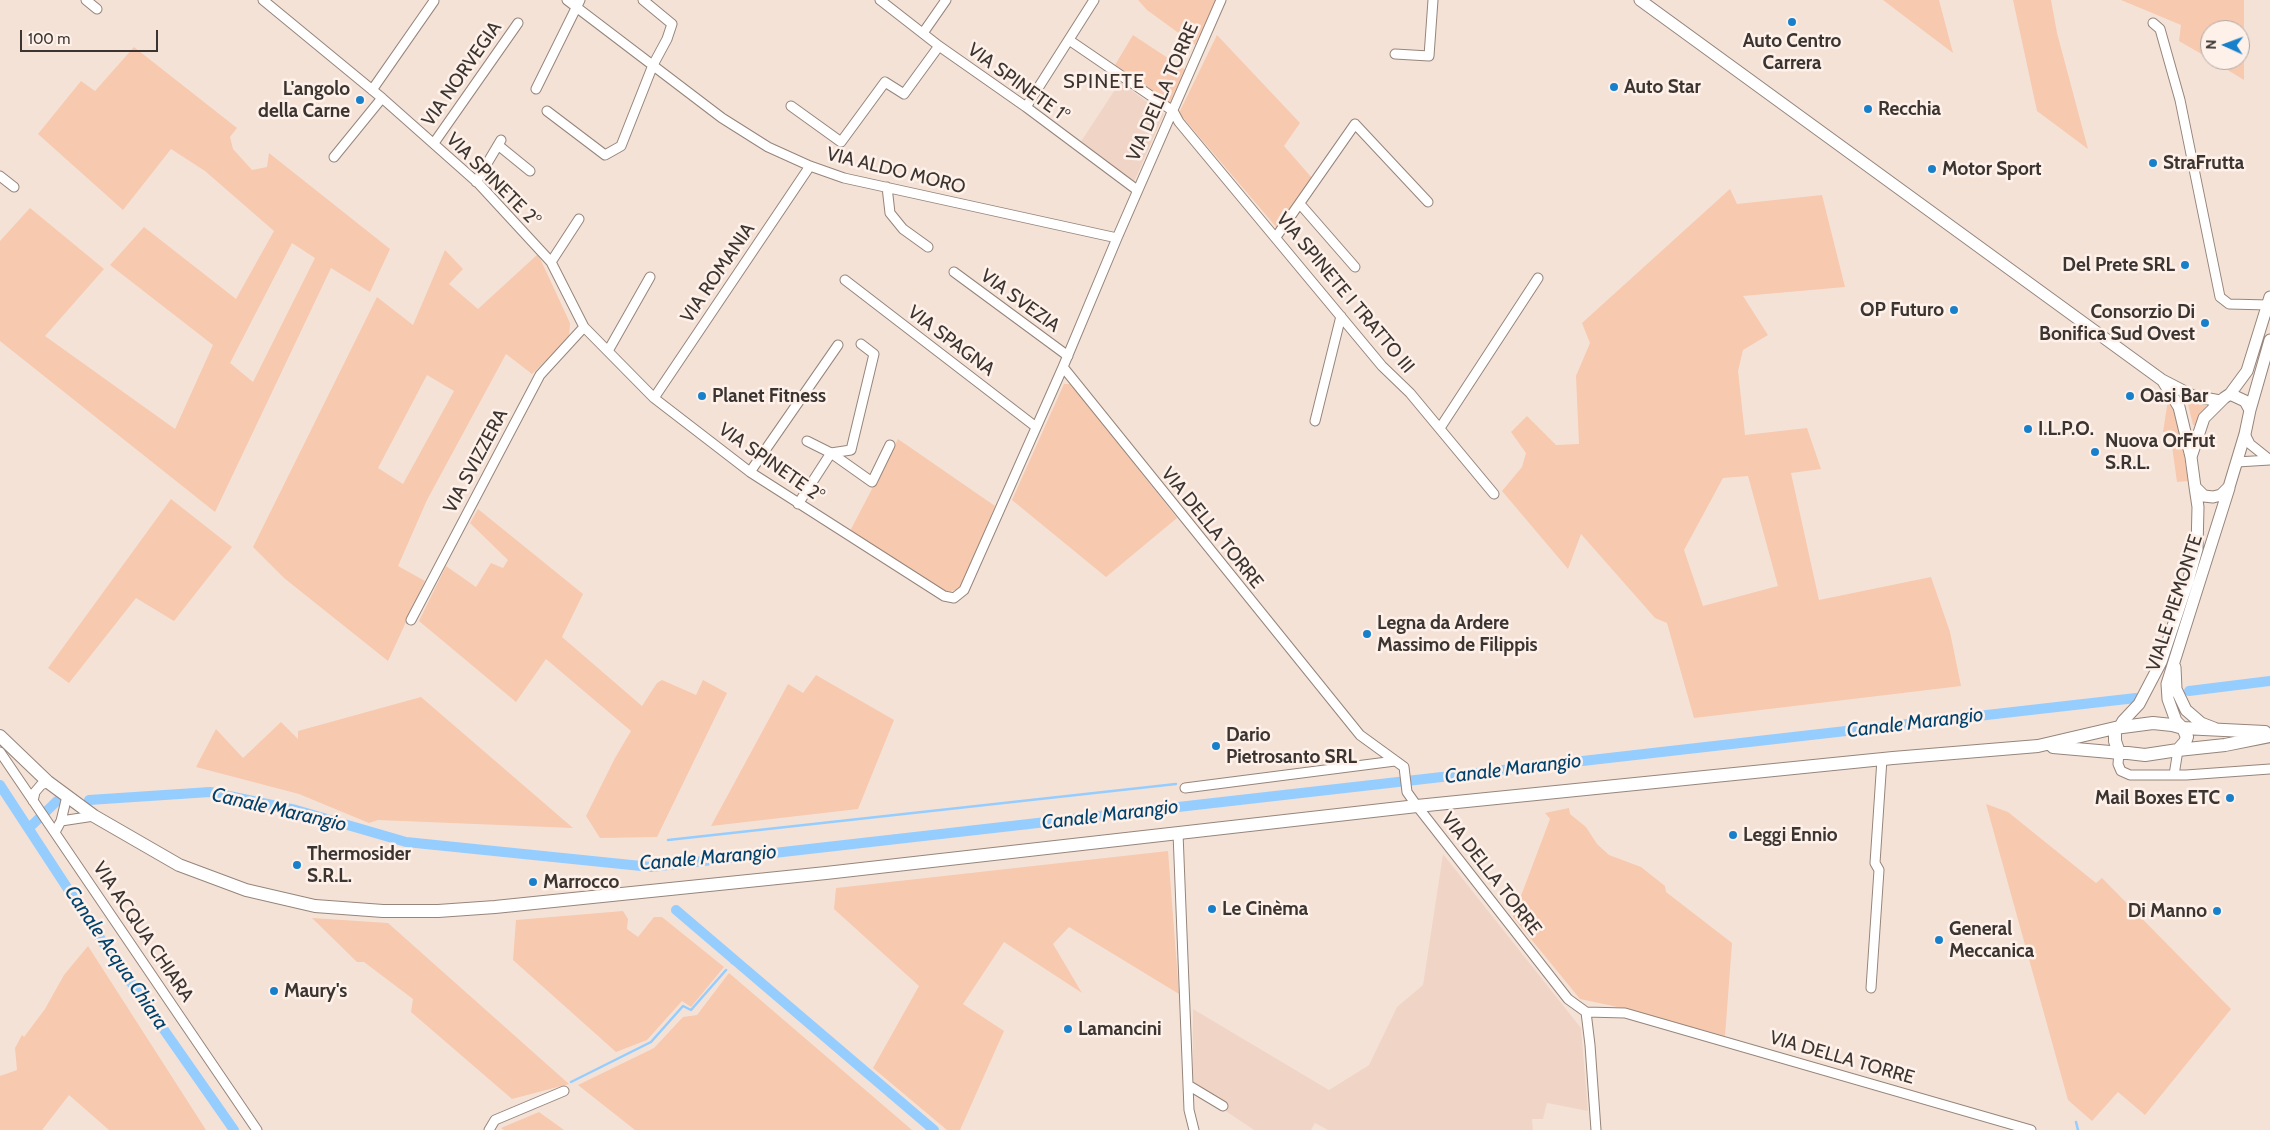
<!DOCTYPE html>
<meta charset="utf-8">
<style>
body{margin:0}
#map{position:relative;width:2270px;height:1130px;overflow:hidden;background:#f5e2d7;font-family:Cabin,sans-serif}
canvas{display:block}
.north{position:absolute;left:2200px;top:20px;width:50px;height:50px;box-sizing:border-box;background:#fdf1ea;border:1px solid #afa5a0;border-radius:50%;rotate:272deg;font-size:14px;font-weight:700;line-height:20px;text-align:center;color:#3b3430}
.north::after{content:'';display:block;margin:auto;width:18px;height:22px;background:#1880cb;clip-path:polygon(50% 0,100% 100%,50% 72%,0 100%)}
.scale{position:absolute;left:20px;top:30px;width:138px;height:22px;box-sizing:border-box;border:2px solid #3b3430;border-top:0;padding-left:6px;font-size:15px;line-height:18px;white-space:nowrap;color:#3b3430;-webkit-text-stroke:4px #fdf1ea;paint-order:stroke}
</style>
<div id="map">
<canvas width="2270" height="1130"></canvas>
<div class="north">N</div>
<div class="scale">100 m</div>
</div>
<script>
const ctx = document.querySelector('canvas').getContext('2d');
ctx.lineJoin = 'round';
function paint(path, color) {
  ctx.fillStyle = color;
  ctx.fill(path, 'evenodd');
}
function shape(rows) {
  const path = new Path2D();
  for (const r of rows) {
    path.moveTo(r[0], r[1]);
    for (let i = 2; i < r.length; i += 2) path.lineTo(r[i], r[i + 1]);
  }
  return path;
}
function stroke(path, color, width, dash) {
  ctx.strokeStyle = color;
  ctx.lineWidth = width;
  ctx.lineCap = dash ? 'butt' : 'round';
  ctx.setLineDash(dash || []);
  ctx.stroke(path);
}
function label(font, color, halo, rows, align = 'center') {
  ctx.font = font + ' Cabin,sans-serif';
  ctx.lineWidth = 5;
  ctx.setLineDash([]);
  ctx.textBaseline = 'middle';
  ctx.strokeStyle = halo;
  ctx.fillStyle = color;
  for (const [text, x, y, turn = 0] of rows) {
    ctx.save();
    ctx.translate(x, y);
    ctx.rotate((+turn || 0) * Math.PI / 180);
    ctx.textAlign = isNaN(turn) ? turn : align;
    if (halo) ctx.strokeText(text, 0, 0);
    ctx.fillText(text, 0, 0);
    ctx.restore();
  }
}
paint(shape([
 [1120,82,1164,114,1134,182,1080,143],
 [1443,854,1581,1028,1588,1111,1547,1103,1543,1119,1532,1119,1533,1130,1328,1130,1315,1123,1311,1130,1254,1130,1221,1108,1193,1085,1193,1009,1329,1090,1369,1065,1397,1007,1423,985]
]), '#f0d5c7');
paint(shape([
 [1138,0,1217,0,1195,45,1147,10],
 [1883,0,1939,0,1953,53,1904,16],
 [2013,0,2051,0,2057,33,2088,149,2037,111],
 [2121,0,2244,0,2244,80,2211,60,2240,60,2240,30,2210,30,2210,59,2179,41,2181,25],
 [1133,35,1186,70,1171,103,1115,65],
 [1217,35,1300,123,1284,146,1312,178,1277,228,1179,113],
 [134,47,237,128,230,137,233,149,252,170,267,167,269,153,390,249,370,292,331,268,215,512,0,341,0,241,30,208,104,269,45,336,175,429,213,345,110,265,144,227,236,299,274,231,205,171,171,149,123,210,38,134,81,81,95,91],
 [292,243,315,258,253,382,230,363],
 [1730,189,1737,204,1822,195,1845,287,1743,296,1768,335,1743,350,1738,371,1745,435,1807,428,1821,469,1791,473,1819,600,1931,577,1950,632,1961,686,1694,718,1667,623,1655,618,1581,534,1568,569,1502,491,1522,467,1526,453,1511,432,1527,416,1556,445,1579,444,1576,376,1590,343,1582,323],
 [1748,476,1778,586,1703,606,1684,550,1723,478],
 [445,250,463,269,449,284,478,309,538,254,570,323,569,338,532,374,506,354,427,500,398,566,425,581,388,661,284,578,253,547,377,297,413,325],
 [427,375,454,391,403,484,378,468],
 [1064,384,1071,384,1177,518,1106,577,1012,500],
 [2171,399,2178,415,2188,481,2177,482,2170,432,2163,432,2168,400],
 [2189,399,2200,405,2206,405,2206,409,2196,426,2193,425,2187,400],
 [898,439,995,506,961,589,946,592,850,531],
 [171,499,232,547,174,621,136,598,69,683,48,668],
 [478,509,583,594,562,637,642,706,657,683,662,680,696,695,703,680,727,693,657,837,600,838,586,816,615,758,631,731,546,659,516,702,419,621,446,566,476,587,491,563,503,568,508,560,470,523],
 [816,675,894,720,858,809,711,826,788,684,803,693],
 [421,697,573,828,378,820,369,823,299,794,196,767,216,729,243,758,281,722,298,739,298,731],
 [1986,804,2008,812,2096,883,2102,878,2231,1009,2145,1115,2118,1092,2092,1121,2068,1100],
 [1569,808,1570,814,1586,827,1597,844,1609,855,1641,867,1665,886,1666,892,1732,943,1725,1036,1613,1006,1580,999,1513,917,1550,819,1545,813],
 [1168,851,1179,994,1069,927,1053,944,1082,993,1004,942,963,1004,1004,1031,960,1130,947,1130,873,1068,919,986,834,909,836,888],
 [623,911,628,919,627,929,638,937,654,917,662,917,724,967,691,1007,682,1001,647,1040,616,1052,513,960,516,920],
 [312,918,388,923,569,1084,512,1099,411,1012,413,999,364,962,357,962],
 [88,946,206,1130,109,1130,69,1095,42,1130,0,1130,0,1076,17,1070,15,1048,22,1035,24,1037,45,1009,64,975],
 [729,973,912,1130,635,1130,578,1085,654,1048,683,1017,697,1015],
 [539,1112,564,1130,504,1130,501,1128]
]), '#f7c9af');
stroke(shape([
 [668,840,1176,784],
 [732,963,735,960],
 [571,1082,651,1042,683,1006,691,1010,726,970],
 [2076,1122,2078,1130]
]), '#96cdff', 2.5);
stroke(shape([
 [2189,691,2270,681],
 [0,785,104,944,234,1130],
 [89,800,210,792,296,810,406,842,651,867,2136,698],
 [29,828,57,801],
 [676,910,934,1130]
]), '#96cdff', 10);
const minor = shape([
 [86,0,97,9],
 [263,0,382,98,479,184,551,262,584,327,654,398,750,472,944,596,954,598,964,590,1063,367,1117,238,1221,0],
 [567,0,722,118,768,147,810,166,844,178,1117,238],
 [880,0,939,46,1026,107,1137,190],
 [2153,23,2160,29,2180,100,2220,297,2229,304,2268,305],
 [923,33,946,0],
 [1069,40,1173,111,1179,122,1382,366,1410,393,1494,494],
 [1395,54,1429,56,1433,0],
 [536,89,580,0],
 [372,90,434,1],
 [791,106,841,142,885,82,904,94,939,46],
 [1026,107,1094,0],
 [547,111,605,155,621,146,653,65,667,39,672,24,643,0],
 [434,143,518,23],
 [498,145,530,171],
 [334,157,382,98],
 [0,176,14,187],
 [476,182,501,140],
 [887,187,890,213,903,229,928,247],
 [1300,204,1355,267],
 [1276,237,1355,124,1428,202],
 [551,262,579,219],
 [954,272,1068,356],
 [845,280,1036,427],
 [608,351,650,277],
 [1063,367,1360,735,1404,767,1407,792,1417,806,1568,999,1586,1012,1590,1045,1596,1130],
 [654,398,810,166],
 [1315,421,1341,316],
 [1440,428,1538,278],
 [2245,434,2250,444,2270,460],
 [807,441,831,453,851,450,874,354,861,344],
 [2237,462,2270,460],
 [750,472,838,345],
 [798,504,831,453,872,482,890,445],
 [411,620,540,375,584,327],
 [0,752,257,1130],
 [2119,753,2118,764,2121,771,2130,775,2186,775,2270,769],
 [2174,775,2178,750],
 [1185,788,1395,761],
 [33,801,35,792,41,785,48,782],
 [61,821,67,796],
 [55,832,61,821,94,816],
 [1178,833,1189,1110,1194,1130],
 [1871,988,1879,870,1875,863,1882,759],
 [1586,1012,1625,1013,2031,1130],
 [1188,1085,1223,1106],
 [489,1130,495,1120,564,1091]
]);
const tertiary = shape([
 [1640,0,2162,380,2193,396,2220,401],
 [2163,381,2179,407,2191,457],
 [2230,394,2245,401,2250,410,2245,434,2229,487,2221,495,2213,497,2204,496,2195,487,2191,457,2204,418,2224,398,2230,394],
 [2230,394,2247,371,2270,297],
 [2250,410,2270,340],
 [2175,667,2176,689,2186,710,2201,723,2214,728],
 [2119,728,2123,721,2139,704,2161,662,2188,581,2197,549,2198,507,2195,487],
 [2183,728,2176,721,2168,699,2167,684,2229,488]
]);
const secondary = shape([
 [2183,728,2265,732],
 [0,736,48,782,94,816,179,865,246,890,315,906,383,911,438,911,495,907,826,873,1417,806,1893,758,2038,746,2115,728],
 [2053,747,2110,752,2119,753,2128,753,2145,755,2178,750,2185,742,2187,737,2183,728,2172,725,2153,723,2115,728,2115,741,2119,753],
 [2178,750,2225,745,2270,736]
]);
stroke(minor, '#96857b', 11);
stroke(tertiary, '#96857b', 13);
stroke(secondary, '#96857b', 14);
stroke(minor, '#fff', 9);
stroke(tertiary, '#fff', 11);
stroke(secondary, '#fff', 12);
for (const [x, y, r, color] of [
 [1792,22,5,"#1880cb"],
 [1614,87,5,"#1880cb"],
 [360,100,5,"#1880cb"],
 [1868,109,5,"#1880cb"],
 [2153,163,5,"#1880cb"],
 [1932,169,5,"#1880cb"],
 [2185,265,5,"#1880cb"],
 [1954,310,5,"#1880cb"],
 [2205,323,5,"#1880cb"],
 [702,396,5,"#1880cb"],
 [2130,396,5,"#1880cb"],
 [2028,429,5,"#1880cb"],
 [2095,452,5,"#1880cb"],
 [1367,634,5,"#1880cb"],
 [1216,746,5,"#1880cb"],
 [2230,798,5,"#1880cb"],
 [1733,835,5,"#1880cb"],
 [297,865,5,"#1880cb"],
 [533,882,5,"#1880cb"],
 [1212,909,5,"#1880cb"],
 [2217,911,5,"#1880cb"],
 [1939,940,5,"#1880cb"],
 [274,991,5,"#1880cb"],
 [1068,1029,5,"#1880cb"]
]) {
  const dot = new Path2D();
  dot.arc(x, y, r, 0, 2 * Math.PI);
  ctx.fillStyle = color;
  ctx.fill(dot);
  stroke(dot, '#fdf1ea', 2);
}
label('bold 19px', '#3b3430', '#fdf1ea', [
 ["Auto Centro",1792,41,"center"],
 ["Carrera",1792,63,"center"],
 ["Auto Star",1624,87],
 ["L'angolo",350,89,"right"],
 ["della Carne",350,111,"right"],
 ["Recchia",1878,109],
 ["StraFrutta",2163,163],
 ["Motor Sport",1942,169],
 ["Del Prete SRL",2175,265,"right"],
 ["OP Futuro",1944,310,"right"],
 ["Consorzio Di",2195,312,"right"],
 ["Bonifica Sud Ovest",2195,334,"right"],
 ["Planet Fitness",712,396],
 ["Oasi Bar",2140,396],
 ["I.L.P.O.",2038,429],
 ["Nuova OrFrut",2105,441],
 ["S.R.L.",2105,463],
 ["Legna da Ardere",1377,623],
 ["Massimo de Filippis",1377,645],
 ["Dario",1226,735],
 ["Pietrosanto SRL",1226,757],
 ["Mail Boxes ETC",2220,798,"right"],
 ["Leggi Ennio",1743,835],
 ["Thermosider",307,854],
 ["S.R.L.",307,876],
 ["Marrocco",543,882],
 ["Le Cinèma",1222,909],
 ["Di Manno",2207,911,"right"],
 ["General",1949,929],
 ["Meccanica",1949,951],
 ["Maury's",284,991],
 ["Lamancini",1078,1029]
], 'left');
label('19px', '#3b3430', '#fdf1ea', [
 ["VIA NORVEGIA",462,74,-55],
 ["VIA SPINETE 1°",1018,83,36],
 ["VIA DELLA TORRE",1163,92,-66],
 ["VIA ALDO MORO",896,171,14],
 ["VIA SPINETE 2°",493,180,45],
 ["VIA ROMANIA",718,273,-56],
 ["VIA SPINETE I TRATTO III",1345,293,50],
 ["VIA SVEZIA",1020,301,36],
 ["VIA SPAGNA",951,341,37],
 ["VIA SVIZZERA",476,461,-62],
 ["VIA SPINETE 2°",771,463,35],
 ["VIA DELLA TORRE",1212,528,51],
 ["VIALE PIEMONTE",2175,603,-72],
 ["VIA DELLA TORRE",1491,874,52],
 ["VIA ACQUA CHIARA",143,932,56],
 ["VIA DELLA TORRE",1842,1058,16]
]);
ctx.letterSpacing = '1px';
label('20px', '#3b3430', '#fdf1ea', [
 ["SPINETE",1104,82]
]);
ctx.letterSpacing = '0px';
label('italic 20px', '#00416e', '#fdf1ea', [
 ["Canale Marangio",1915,723,-7],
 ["Canale Marangio",1513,769,-7],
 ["Canale Marangio",279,810,13],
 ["Canale Marangio",1110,815,-7],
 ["Canale Marangio",708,858,-5],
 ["Canale Acqua Chiara",116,958,56]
]);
</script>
